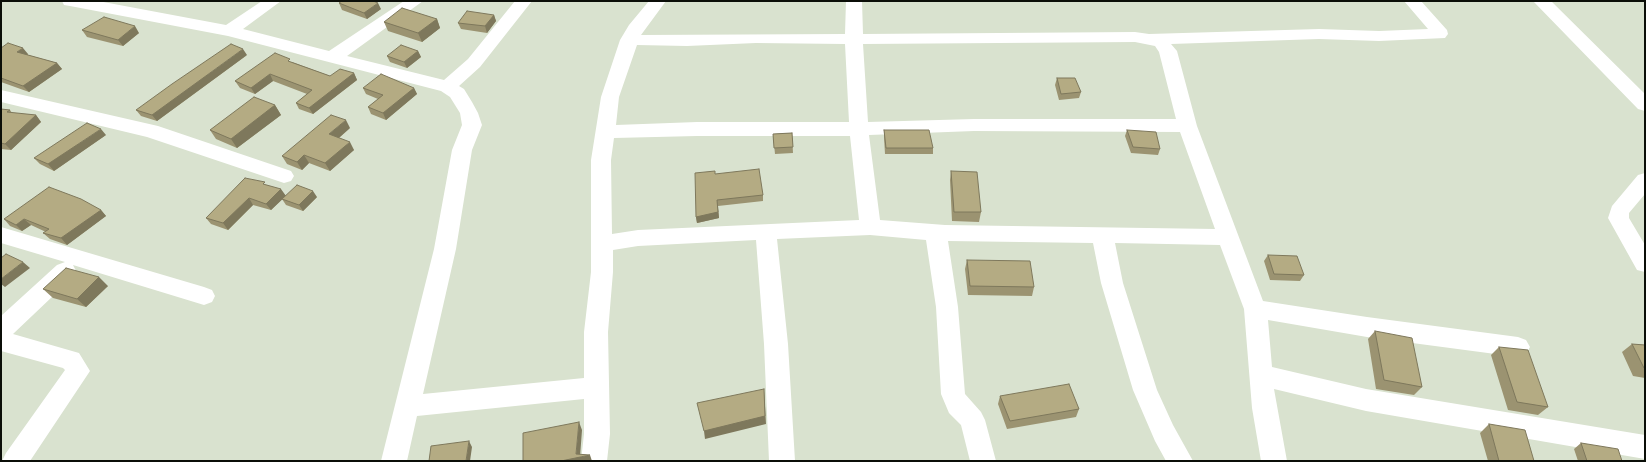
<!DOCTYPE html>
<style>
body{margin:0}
#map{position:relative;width:1646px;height:462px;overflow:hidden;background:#d9e2cf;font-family:"Archivo Narrow",sans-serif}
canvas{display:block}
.frame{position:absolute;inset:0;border:2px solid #0b0e08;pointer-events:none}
</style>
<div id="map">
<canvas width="1646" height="462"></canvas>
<div class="frame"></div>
</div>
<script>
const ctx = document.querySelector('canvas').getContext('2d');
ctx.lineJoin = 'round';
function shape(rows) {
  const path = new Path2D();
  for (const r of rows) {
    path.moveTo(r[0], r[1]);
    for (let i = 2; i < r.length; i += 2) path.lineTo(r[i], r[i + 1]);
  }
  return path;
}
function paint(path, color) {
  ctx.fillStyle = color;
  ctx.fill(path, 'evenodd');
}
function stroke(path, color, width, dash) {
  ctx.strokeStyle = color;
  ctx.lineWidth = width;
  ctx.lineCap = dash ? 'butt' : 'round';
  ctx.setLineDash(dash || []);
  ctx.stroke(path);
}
paint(shape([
 [62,1,98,1,226,25,262,1,281,1,243,29,329,51,404,1,423,1,347,56,444,80,468,59,515,1,532,1,480,67,459,86,464,89,472,102,478,113,482,125,472,150,456,249,423,394,584,378,584,332,591,272,591,160,601,97,620,40,629,25,649,1,666,1,641,35,845,34,846,1,862,1,863,34,1135,32,1149,34,1319,29,1379,31,1428,29,1404,1,1421,1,1447,30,1448,34,1445,38,1379,41,1319,39,1171,44,1177,51,1197,126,1263,301,1367,317,1518,337,1526,340,1530,347,1526,354,1518,357,1367,337,1268,320,1272,367,1366,389,1645,435,1645,459,1366,411,1274,389,1287,461,1261,461,1252,408,1244,309,1220,245,1115,243,1123,283,1157,390,1173,425,1193,461,1166,461,1155,441,1133,390,1101,283,1093,243,948,241,958,307,965,394,981,412,985,420,996,461,970,461,961,425,949,413,941,394,936,307,926,240,870,235,777,239,788,344,795,461,769,461,764,344,756,240,638,246,613,250,613,272,608,332,610,434,607,461,581,461,584,434,584,399,417,416,407,461,381,461,434,249,452,150,462,125,460,113,450,97,441,91,228,36,70,6,64,5,62,1],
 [1135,42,1155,46,1159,52,1176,119,974,119,868,122,863,44,1135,42],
 [756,43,845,44,849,122,697,122,616,125,619,97,637,45,687,46,756,43],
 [974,131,1180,132,1215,229,945,225,880,220,869,135,974,131],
 [697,136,850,136,859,220,638,230,612,234,611,160,614,138,697,136],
 [1533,1,1551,1,1645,94,1645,111,1638,109,1533,1],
 [1,90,158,126,291,171,294,176,291,181,284,183,147,137,1,102,1,90],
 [1645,173,1645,194,1629,213,1629,218,1645,245,1645,272,1637,270,1608,218,1612,206,1638,175,1645,173],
 [1,227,204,287,212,290,215,296,212,302,204,305,73,265,76,271,73,277,13,334,79,353,90,371,30,461,2,461,6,453,65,370,63,368,1,351,1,316,57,265,65,262,1,243,1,227]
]), '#fff');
paint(shape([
 [339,3,381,9,367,19,342,10],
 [494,15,496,21,487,33,461,29,458,23],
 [437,19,440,28,422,42,388,31,384,22],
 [82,30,139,33,123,46,87,37],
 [1,48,28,54,28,55,57,63,62,69,29,92,1,82],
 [418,51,421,57,407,68,390,62,387,56],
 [247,55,157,121,141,116,136,110],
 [292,62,330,76,354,73,357,80,313,114,299,109,296,103,307,94,273,81,255,94,240,88,235,81],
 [1057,78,1081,92,1079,98,1059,100,1055,85],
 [363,88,414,88,417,94,386,120,371,114,368,107,378,99,366,94],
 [275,105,281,115,237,148,216,139,210,130],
 [1,109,10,110,12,113,36,115,41,122,11,150,1,149],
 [350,128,339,138,354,150,330,171,309,163,302,170,287,164,282,156],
 [884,130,933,148,933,154,885,154,884,137],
 [1127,130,1160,149,1158,155,1131,153,1125,136],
 [792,133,793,153,775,154,773,134],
 [106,135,54,171,40,164,34,158],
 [951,171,981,212,979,222,952,221,950,180],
 [715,174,763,195,763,201,718,206,719,218,697,223,696,217],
 [267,185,285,195,317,197,303,211,286,205,282,199,271,210,253,205,228,230,211,224,206,218],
 [101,210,106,216,67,245,50,239,43,233,46,232,31,225,22,231,10,226,4,219],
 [1268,255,1304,275,1300,281,1270,280,1264,261],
 [967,260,1034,287,1032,296,968,295,965,269],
 [108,286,86,307,53,298,43,289],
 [1375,331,1422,387,1414,395,1376,389,1368,339],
 [1632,344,1645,345,1645,378,1633,376,1622,352],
 [1499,347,1548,407,1538,415,1508,410,1491,355],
 [1000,396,1079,409,1076,417,1007,429,998,404],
 [1489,424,1534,461,1488,461,1480,433],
 [1581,443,1622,461,1578,461,1574,449]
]), '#9b9371');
paint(shape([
 [378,3,381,9,367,19,364,13],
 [494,15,496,21,487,33,485,26],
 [437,19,440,28,422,42,418,33],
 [135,26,139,33,123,46,118,40],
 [23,48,28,54,22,58,17,52],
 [243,49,247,55,157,121,152,115],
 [418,51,421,57,407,68,404,62],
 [57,63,62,69,29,92,23,86],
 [354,73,357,80,313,114,309,108],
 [270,74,273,81,255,94,251,88],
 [414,88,417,94,386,120,383,113],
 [275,105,281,115,237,148,231,139],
 [36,115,41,122,11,150,5,144],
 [346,120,350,128,334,142,329,134],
 [101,129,106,135,54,171,48,164],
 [350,142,354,150,330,171,325,163],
 [304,155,309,163,302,170,297,162],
 [281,189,286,196,271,210,266,204],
 [313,191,317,197,303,211,299,205],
 [249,198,253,205,228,230,223,223],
 [717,200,719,218,697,223,696,217],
 [101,210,106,216,67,245,61,238],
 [24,219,31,225,22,231,16,225],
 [23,262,30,268,5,287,1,284,1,279],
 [99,277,108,286,86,307,77,299],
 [764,389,766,424,705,439,704,431],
 [579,422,582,430,580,457,590,455,592,461,561,461,576,454],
 [469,441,472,447,470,461,466,461]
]), '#7e785c');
const building = shape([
 [342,1,373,1,378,3,364,13,339,3,342,1],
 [402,8,437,19,418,33,384,22,402,8],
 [467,11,494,15,485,26,458,23,467,11],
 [104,17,135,26,118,40,82,30,104,17],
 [8,43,23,48,17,52,57,63,23,86,1,78,1,48,8,43],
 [231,44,243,49,152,115,136,110,172,84,231,44],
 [401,45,418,51,404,62,387,56,401,45],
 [275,53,290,59,288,61,330,76,340,69,354,73,309,108,296,103,312,90,270,74,251,88,235,81,275,53],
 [381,74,414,88,383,113,368,107,383,95,363,88,381,74],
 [1057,78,1075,78,1081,92,1061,94,1057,78],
 [254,97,275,105,231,139,210,130,254,97],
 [1,109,10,110,7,112,36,115,5,144,1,143,1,109],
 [331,115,346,120,329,134,350,142,325,163,304,155,297,162,282,156,331,115],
 [87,123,101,129,48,164,34,158,87,123],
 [884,130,929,130,933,148,886,148,884,130],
 [1127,130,1156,132,1160,149,1133,147,1127,130],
 [792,133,793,147,774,148,773,134,792,133],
 [759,169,763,195,717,200,718,212,696,217,695,173,715,171,715,174,759,169],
 [951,171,977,172,981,212,954,212,951,171],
 [245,178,265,182,263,184,281,189,266,204,249,198,223,223,206,218,245,178],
 [297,185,313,191,299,205,282,199,297,185],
 [49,187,81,199,101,210,61,238,43,233,49,229,24,219,16,225,4,219,49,187],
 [6,254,23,262,1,279,1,258,6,254],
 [1268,255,1297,256,1304,275,1274,274,1268,255],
 [967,260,1030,261,1034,287,970,286,967,260],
 [66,268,99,277,77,299,43,289,66,268],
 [1375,331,1412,338,1422,387,1384,380,1375,331],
 [1632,344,1645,345,1645,368,1644,368,1632,344],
 [1499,347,1528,350,1548,407,1517,402,1499,347],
 [1069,384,1079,409,1010,421,1000,396,1069,384],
 [764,389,765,416,704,431,697,403,764,389],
 [579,422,576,454,590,455,561,461,523,461,523,433,579,422],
 [1489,424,1525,430,1534,461,1499,461,1489,424],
 [469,441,466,461,429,461,431,446,469,441],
 [1581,443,1618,449,1622,461,1587,461,1581,443]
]);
paint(building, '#b4ab83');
stroke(building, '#7e785c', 1);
</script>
